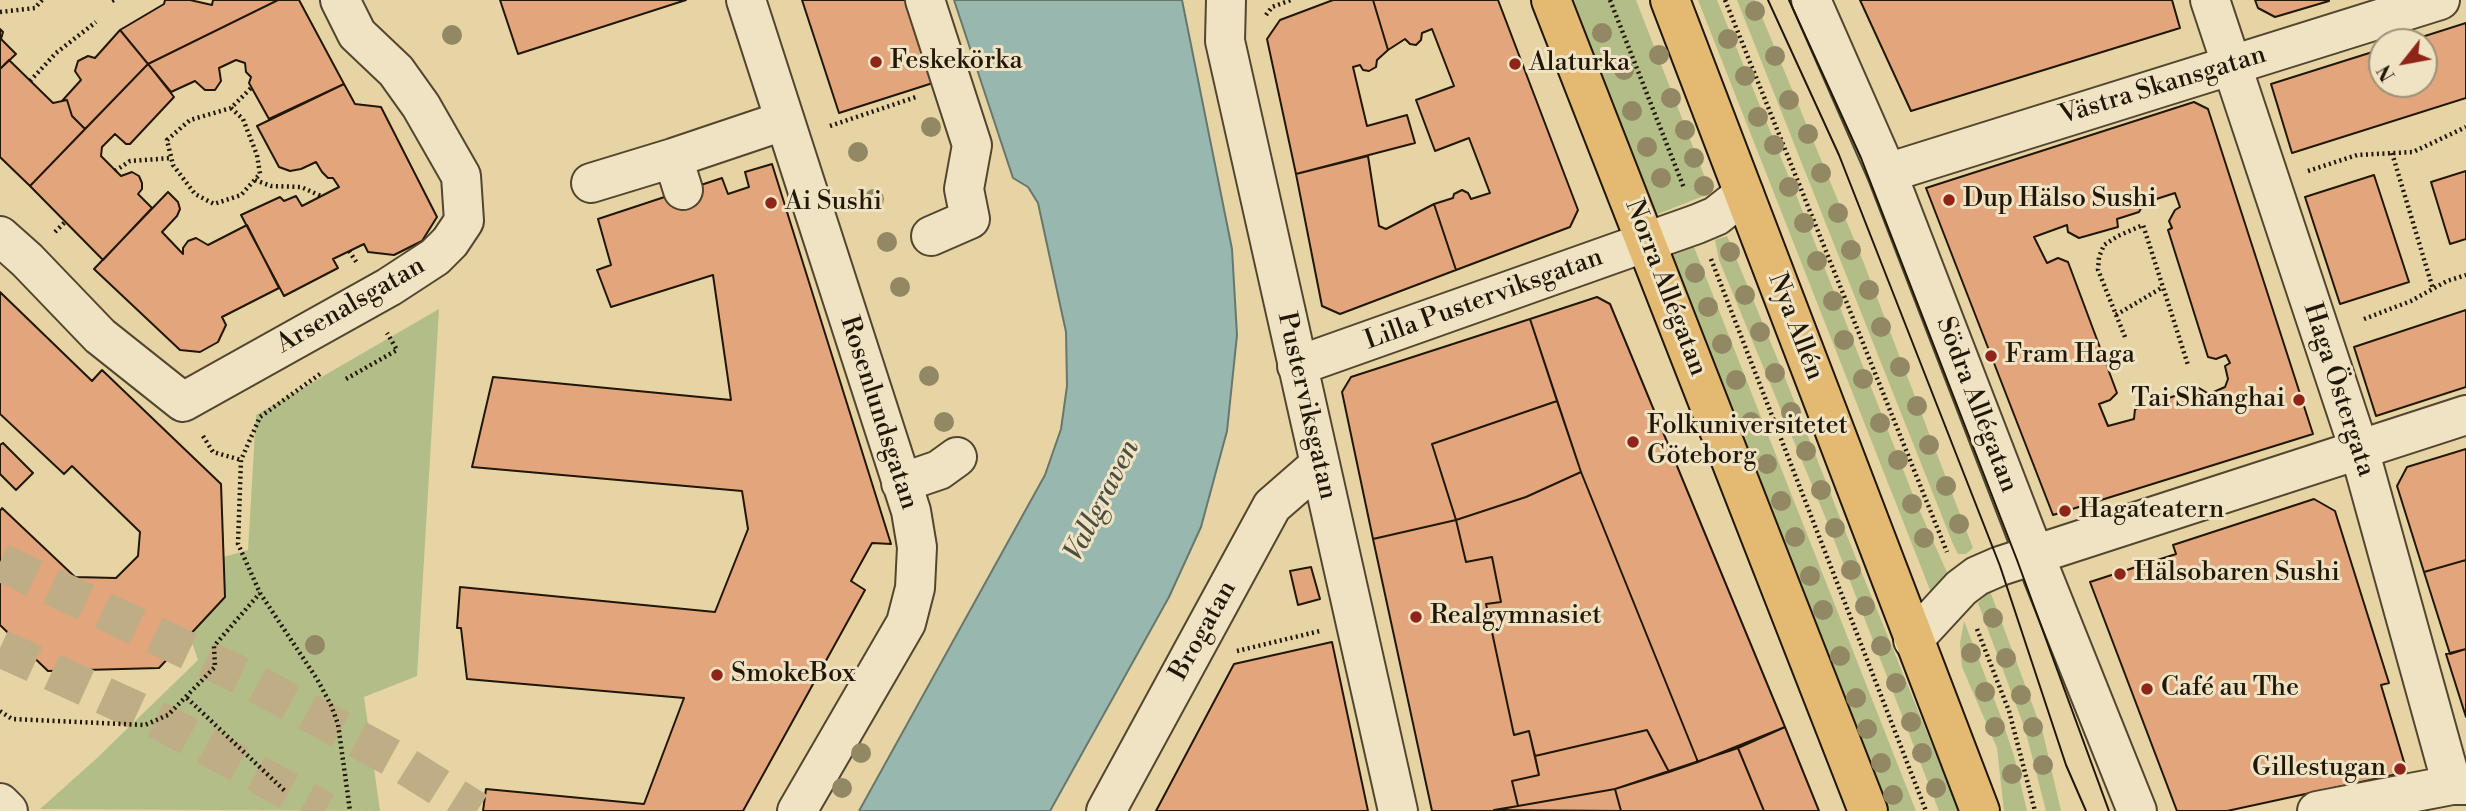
<!DOCTYPE html>
<meta charset="utf-8">
<style>
body{margin:0}
#map{position:relative;width:2466px;height:811px;overflow:hidden;background:#e7d4a5;font-family:"Libre Bodoni",serif}
canvas{display:block}
.north{position:absolute;left:2368px;top:28px;width:70px;height:70px;box-sizing:border-box;background:#efe3c4;border:2px solid #9d9178;border-radius:50%;rotate:239deg;font-size:19px;font-weight:700;line-height:28px;text-align:center;color:#211707}
.north::after{content:'';display:block;margin:auto;width:24px;height:32px;background:#8f2418;clip-path:polygon(50% 0,100% 100%,50% 72%,0 100%)}
</style>
<div id="map">
<canvas width="2466" height="811"></canvas>
<div class="north">N</div>
</div>
<script>
const ctx = document.querySelector('canvas').getContext('2d');
ctx.lineJoin = 'round';
function paint(path, color) {
  ctx.fillStyle = color;
  ctx.fill(path, 'evenodd');
}
function shape(rows) {
  const path = new Path2D();
  for (const r of rows) {
    path.moveTo(r[0], r[1]);
    for (let i = 2; i < r.length; i += 2) path.lineTo(r[i], r[i + 1]);
  }
  return path;
}
function stroke(path, color, width, dash) {
  ctx.strokeStyle = color;
  ctx.lineWidth = width;
  ctx.lineCap = dash ? 'butt' : 'round';
  ctx.setLineDash(dash || []);
  ctx.stroke(path);
}
function label(font, color, halo, rows, align = 'center') {
  ctx.font = font + ' "Libre Bodoni",serif';
  ctx.lineWidth = 6;
  ctx.setLineDash([]);
  ctx.textBaseline = 'middle';
  ctx.strokeStyle = halo;
  ctx.fillStyle = color;
  for (const [text, x, y, turn = 0] of rows) {
    ctx.save();
    ctx.translate(x, y);
    ctx.rotate((+turn || 0) * Math.PI / 180);
    ctx.textAlign = isNaN(turn) ? turn : align;
    if (halo) ctx.strokeText(text, 0, 0);
    ctx.fillText(text, 0, 0);
    ctx.restore();
  }
}
paint(shape([
 [1571,0,1636,0,1711,193,1653,216],
 [1698,0,1717,0,1799,202,1915,500,1949,577,1934,600],
 [1737,0,1755,0,1805,121,1863,261,1973,548,1966,554,1958,554,1953,544],
 [1727,236,1782,370,1855,556,1959,811,1939,811,1826,519,1719,260,1715,240],
 [1694,247,1916,811,1886,811,1669,257],
 [439,309,417,676,364,697,380,811,40,809,96,759,198,660,188,631,220,558,248,550,256,415],
 [1990,591,2043,733,2061,811,2046,811,2025,729,1978,603],
 [1964,621,2001,717,2014,756,2027,811,2004,811,1997,748,1962,667,1960,643]
]), '#b3bd88');
const water = shape([
 [954,0,1182,0,1232,249,1237,335,1227,431,1201,527,1169,597,1050,811,859,811,1045,475,1061,429,1067,386,1066,332,1038,203,1028,187,1013,178,954,0]
]);
paint(water, '#98b7af');
stroke(water, '#68776c', 2);
const building = shape([
 [165,0,190,0,212,5,213,0,278,0,148,64,120,30,164,4,165,0],
 [278,0,299,0,344,84,269,119,249,83,251,77,246,72,245,63,236,60,219,68,221,81,215,90,205,90,195,81,171,92,148,64,278,0],
 [500,0,686,0,518,54,500,0],
 [802,0,910,0,936,82,839,113,802,0],
 [1333,0,1373,0,1388,50,1377,60,1376,67,1369,71,1363,70,1360,65,1353,67,1367,126,1407,115,1415,143,1296,174,1267,39,1280,20,1333,0],
 [1373,0,1498,0,1578,210,1570,227,1456,270,1434,204,1453,198,1454,194,1462,190,1468,193,1471,199,1490,193,1469,138,1435,151,1416,100,1454,86,1432,29,1422,33,1421,40,1416,45,1410,44,1405,39,1388,50,1373,0],
 [1860,0,2172,0,2180,28,1911,111,1860,0],
 [2255,0,2329,0,2329,1,2275,17,2258,8,2255,0],
 [2466,23,2466,98,2292,153,2271,84,2382,49,2382,84,2424,84,2424,42,2406,42,2466,23],
 [0,29,3,32,1,39,16,54,0,69,0,29],
 [120,30,148,64,85,129,72,116,67,100,62,101,81,80,75,71,78,61,88,56,95,58,120,30],
 [9,60,53,103,67,100,72,116,85,129,30,186,0,157,0,69,9,60],
 [148,64,174,97,130,144,126,144,115,134,102,147,101,156,121,176,132,172,139,176,142,183,142,189,138,194,152,208,103,260,30,186,148,64],
 [344,84,355,104,381,107,437,217,422,241,394,255,368,252,364,244,333,259,338,268,284,296,241,215,280,197,284,201,296,196,302,206,339,187,333,178,328,178,322,172,316,162,301,169,290,171,279,167,257,126,344,84],
 [2194,102,2208,109,2313,434,2053,515,1926,188,2194,102],
 [2175,193,2180,207,2175,210,2169,221,2172,228,2168,230,2208,357,2216,359,2226,355,2230,363,2225,366,2228,379,2225,387,2209,394,2199,388,2135,409,2134,419,2108,426,2099,404,2110,400,2117,393,2068,262,2058,258,2047,263,2034,237,2067,225,2068,232,2079,238,2118,227,2117,219,2139,212,2144,203,2175,193],
 [1368,156,1379,226,1386,229,1434,204,1456,270,1340,314,1322,306,1296,174,1368,156],
 [772,164,891,544,872,543,851,581,865,590,743,811,483,811,486,789,644,804,684,698,467,679,461,628,457,628,460,587,715,612,748,529,742,491,472,467,493,377,731,400,713,275,611,307,597,270,611,265,598,219,722,178,728,194,749,187,745,172,772,164],
 [2466,171,2466,239,2450,244,2431,182,2466,171],
 [2374,175,2409,282,2340,304,2305,197,2374,175],
 [168,192,178,202,180,209,177,216,162,232,183,254,183,248,188,241,196,238,208,245,247,225,279,288,222,317,226,325,218,342,200,352,180,350,94,269,168,192],
 [0,292,92,381,102,370,221,484,225,597,159,668,48,671,0,625,0,511,2,508,75,577,116,578,138,556,140,532,72,466,64,474,0,414,0,292],
 [1597,297,1610,304,1785,727,1698,762,1581,472,1530,319,1597,297],
 [2466,310,2466,387,2376,416,2354,347,2466,310],
 [1530,319,1557,401,1432,444,1456,520,1373,539,1342,392,1351,377,1530,319],
 [1557,401,1581,472,1526,497,1456,520,1432,444,1557,401],
 [3,443,33,473,16,490,0,474,0,445,3,443],
 [2466,449,2466,560,2424,572,2397,486,2407,467,2466,449],
 [1581,472,1698,762,1669,772,1647,730,1535,756,1529,731,1514,735,1486,604,1501,602,1492,557,1466,562,1456,520,1526,497,1581,472],
 [2314,499,2335,511,2389,683,2381,685,2407,772,2227,811,2177,811,2090,582,2176,554,2173,545,2314,499],
 [1456,520,1466,562,1492,557,1501,602,1486,604,1514,735,1529,731,1539,775,1512,781,1518,806,1491,811,1432,811,1373,539,1456,520],
 [2466,560,2466,649,2450,654,2424,572,2466,560],
 [1311,567,1320,599,1298,605,1290,571,1311,567],
 [1332,642,1368,811,1156,811,1234,664,1332,642],
 [2466,649,2466,717,2446,654,2466,649],
 [1785,727,1819,811,1764,811,1738,748,1785,727],
 [1647,730,1669,772,1615,789,1518,806,1512,781,1539,775,1535,756,1647,730],
 [1738,748,1764,811,1621,811,1615,789,1738,748],
 [1615,789,1621,811,1494,810,1518,806,1615,789]
]);
paint(building, '#e2a57c');
stroke(building, '#211707', 2);
stroke(shape([
 [0,562,242,676,396,760,477,811],
 [0,648,164,723,325,811]
]), '#bfae85', 38, [38, 19]);
const minor = shape([
 [746,0,911,511,917,547,915,588,906,623,797,811],
 [925,0,972,145,964,189,970,219,931,236],
 [1226,0,1225,41,1398,811],
 [1811,0,1887,173,2034,554,2137,811],
 [2210,0,2359,449,2452,785],
 [673,158,683,190],
 [1887,173,2440,0],
 [591,183,673,158,783,121],
 [0,236,27,260,100,336,183,402,389,287,435,257,450,242,464,221,461,176,421,106,396,71,357,34,340,0],
 [1297,366,1697,224,1716,216,1744,194],
 [901,483,939,470,957,457],
 [1913,640,1961,588,1977,576,2000,566,2466,415],
 [0,803,8,811],
 [1106,811,1272,506,1319,465],
 [2317,811,2452,785,2466,785]
]);
const major = shape([
 [1551,0,1868,811],
 [1670,0,1980,811]
]);
stroke(minor, '#52462e', 42);
stroke(major, '#211707', 42);
stroke(shape([
 [1610,0,1684,188],
 [1725,0,1947,552],
 [112,1,114,0],
 [0,12,35,8,42,0],
 [1266,15,1272,7,1291,0],
 [30,81,56,53,96,22],
 [231,108,243,119,257,155,260,174,241,195,214,204,195,194,173,165,167,140,190,120,231,108,252,87],
 [830,126,916,97],
 [2392,153,2433,289],
 [115,171,130,161,172,158],
 [2308,171,2357,155,2413,152,2466,127],
 [255,180,271,186,301,187,321,196],
 [55,232,65,222],
 [349,251,357,263],
 [1711,259,1926,811],
 [2116,315,2163,287],
 [2364,319,2411,301,2447,281,2466,275],
 [2125,337,2098,270,2099,257,2104,245,2118,236,2143,225,2188,365],
 [320,374,260,417,241,460,238,544,260,593,317,679,331,705,338,724,350,811],
 [346,379,397,350,387,333],
 [203,436,213,452,241,460],
 [1977,629,2009,711,2035,811],
 [1237,651,1320,631],
 [187,698,286,792],
 [0,711,12,719,145,725,168,715,215,667,214,646,260,593]
]), '#211707', 4.5, [2, 3.5]);
stroke(minor, '#efe3c4', 38);
stroke(major, '#e4ba72', 38);
stroke(shape([
 [1768,0,1839,155,2000,566,2066,765,2086,811],
 [1789,0,1861,158,2017,560,2109,811]
]), '#211707', 2);
ctx.fillStyle = '#928864';
for (const [x, y] of [
 [1755,11],
 [1602,33],
 [452,35],
 [1728,39],
 [1659,55],
 [1775,56],
 [1624,70],
 [1745,76],
 [1671,98],
 [1789,100],
 [1632,111],
 [1758,117],
 [931,127],
 [1685,130],
 [1808,134],
 [1774,145],
 [1647,147],
 [858,152],
 [1694,158],
 [1821,173],
 [1661,178],
 [1704,186],
 [1789,187],
 [874,199],
 [1838,213],
 [1804,223],
 [887,242],
 [1851,250],
 [1730,252],
 [1817,261],
 [1695,273],
 [900,287],
 [1869,290],
 [1745,295],
 [1833,301],
 [1708,307],
 [1881,327],
 [1760,332],
 [1844,340],
 [1722,344],
 [1900,367],
 [1775,373],
 [929,376],
 [1863,379],
 [1736,380],
 [1917,406],
 [1791,412],
 [944,422],
 [1751,422],
 [1880,423],
 [1929,445],
 [1806,451],
 [1898,460],
 [1767,464],
 [1946,486],
 [1821,490],
 [1781,501],
 [1912,504],
 [1959,524],
 [1835,528],
 [1795,537],
 [1924,538],
 [1851,570],
 [1810,576],
 [1865,606],
 [1823,610],
 [1993,618],
 [315,645],
 [1881,646],
 [1971,653],
 [1840,656],
 [2006,658],
 [1896,683],
 [1985,692],
 [2021,695],
 [1856,698],
 [1911,722],
 [1995,727],
 [2033,727],
 [1867,729],
 [861,753],
 [1922,753],
 [1881,763],
 [2043,765],
 [2012,774],
 [842,788],
 [1936,788],
 [1893,795]
]) {
  ctx.beginPath();
  ctx.arc(x, y, 10, 0, 2 * Math.PI);
  ctx.fill();
}
for (const [x, y, r, color] of [
 [876,62,7,"#8f2418"],
 [1515,64,7,"#8f2418"],
 [1949,200,7,"#8f2418"],
 [771,203,7,"#8f2418"],
 [1991,356,7,"#8f2418"],
 [2299,400,7,"#8f2418"],
 [1633,442,7,"#8f2418"],
 [2065,511,7,"#8f2418"],
 [2120,574,7,"#8f2418"],
 [1416,617,7,"#8f2418"],
 [717,675,7,"#8f2418"],
 [2147,689,7,"#8f2418"],
 [2400,769,7,"#8f2418"]
]) {
  const dot = new Path2D();
  dot.arc(x, y, r, 0, 2 * Math.PI);
  ctx.fillStyle = color;
  ctx.fill(dot);
  stroke(dot, '#efe3c4', 2.5);
}
label('26px', '#211707', '#efe3c4', [
 ["Feskekörka",890,62],
 ["Alaturka",1529,64],
 ["Dup Hälso Sushi",1963,200],
 ["Ai Sushi",785,203],
 ["Fram Haga",2005,356],
 ["Tai Shanghai",2285,400,"right"],
 ["Folkuniversitetet",1647,427],
 ["Göteborg",1647,457],
 ["Hagateatern",2079,511],
 ["Hälsobaren Sushi",2134,574],
 ["Realgymnasiet",1430,617],
 ["SmokeBox",731,675],
 ["Café au The",2161,689],
 ["Gillestugan",2386,769,"right"]
], 'left');
label('26px', '#211707', '#efe3c4', [
 ["Västra Skansgatan",2163,86,-17],
 ["Norra Allégatan",1665,288,69],
 ["Lilla Pusterviksgatan",1484,300,-20],
 ["Arsenalsgatan",351,306,-30],
 ["Nya Allén",1795,327,69],
 ["Haga Östergata",2338,390,72],
 ["Södra Allégatan",1976,405,69],
 ["Pusterviksgatan",1306,406,77],
 ["Rosenlundsgatan",878,413,72],
 ["Brogatan",1204,631,-61]
]);
label('italic 28px', '#4b4f42', '#efe3c4', [
 ["Vallgraven",1103,501,-63]
]);
</script>
